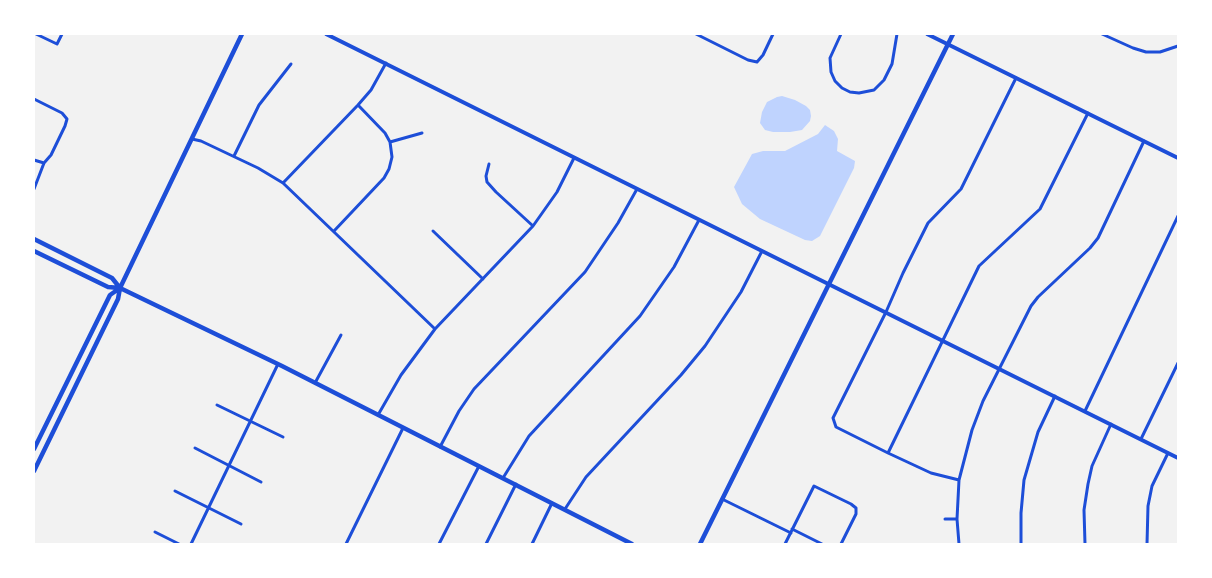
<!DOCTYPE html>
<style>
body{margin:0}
#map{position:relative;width:1212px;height:578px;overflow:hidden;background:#f2f2f2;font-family:"PT Sans",sans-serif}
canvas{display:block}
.frame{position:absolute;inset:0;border:35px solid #fff;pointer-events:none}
</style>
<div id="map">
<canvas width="1212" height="578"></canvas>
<div class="frame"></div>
</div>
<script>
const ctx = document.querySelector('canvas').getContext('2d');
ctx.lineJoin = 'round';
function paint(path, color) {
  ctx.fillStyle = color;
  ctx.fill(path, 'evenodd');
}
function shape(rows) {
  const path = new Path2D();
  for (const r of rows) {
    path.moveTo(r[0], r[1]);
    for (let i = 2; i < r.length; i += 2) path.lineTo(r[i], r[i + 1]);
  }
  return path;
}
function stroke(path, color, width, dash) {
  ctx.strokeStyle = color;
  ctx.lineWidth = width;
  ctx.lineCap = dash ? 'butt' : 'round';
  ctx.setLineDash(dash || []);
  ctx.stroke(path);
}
paint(shape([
 [782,96,795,100,806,106,810,110,811,116,810,121,802,130,790,132,773,132,765,130,760,123,762,112,767,102,777,97],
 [825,125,834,131,838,139,837,151,855,161,854,168,820,236,812,241,805,240,760,219,742,204,734,187,752,154,763,151,785,151,818,134]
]), '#bfd3fe');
stroke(shape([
 [36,34,57,44,62,34],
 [696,34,748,60,757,62,763,55,773,34],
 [841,34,830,58,831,72,835,81,842,88,850,92,859,93,874,90,884,80,892,64,897,34],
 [1102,34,1133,48,1146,52,1160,52,1178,46],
 [34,99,62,113,67,119,65,126,51,155,44,163,34,189],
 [192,139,201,141,258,168,283,183,435,329],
 [390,142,422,133],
 [234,156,259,105,291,64],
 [34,160,44,163],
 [489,164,486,176,487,182,496,192,533,226],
 [283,183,358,105,371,90,386,63],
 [334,231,384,178,389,169,392,157,390,142,385,133,358,105],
 [433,231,483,279],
 [315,383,341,335],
 [217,405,283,437],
 [1085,411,1178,216],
 [378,415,401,375,435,329,533,226,557,192,574,158],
 [1141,439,1178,363],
 [440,447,459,411,474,389,585,272,618,223,637,189],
 [195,448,261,482],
 [888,453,979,266,1040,209,1088,113],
 [503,478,529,436,640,316,674,267,699,220],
 [959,480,931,473,888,453,836,427,833,418,886,312,903,273,928,223,961,189,1016,78],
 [175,491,241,524],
 [722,499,791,533],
 [565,509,586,477,681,375,705,346,741,292,762,251],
 [945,519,957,519],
 [792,529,822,544],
 [155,532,179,544],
 [191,544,278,364],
 [346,544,403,428],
 [439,544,479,466],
 [486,544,516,484],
 [532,544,552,503],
 [785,544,814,486,851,504,856,508,856,514,841,544],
 [959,544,957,519,959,480,972,430,983,401,1031,306,1038,297,1090,248,1098,238,1144,141],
 [1021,544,1021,513,1024,480,1038,432,1055,396],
 [1085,544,1084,510,1088,484,1092,466,1111,424],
 [1147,544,1148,506,1152,486,1168,453]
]), '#1d4ed8', 3);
stroke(shape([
 [326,34,1178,458],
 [927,34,1178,158]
]), '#1d4ed8', 4);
stroke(shape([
 [34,239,112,278,120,288],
 [34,251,108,287,120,288,282,366,632,544],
 [34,449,110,295,120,288],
 [34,471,118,299,120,288,242,34],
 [700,544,953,34]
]), '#1d4ed8', 4.5);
</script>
